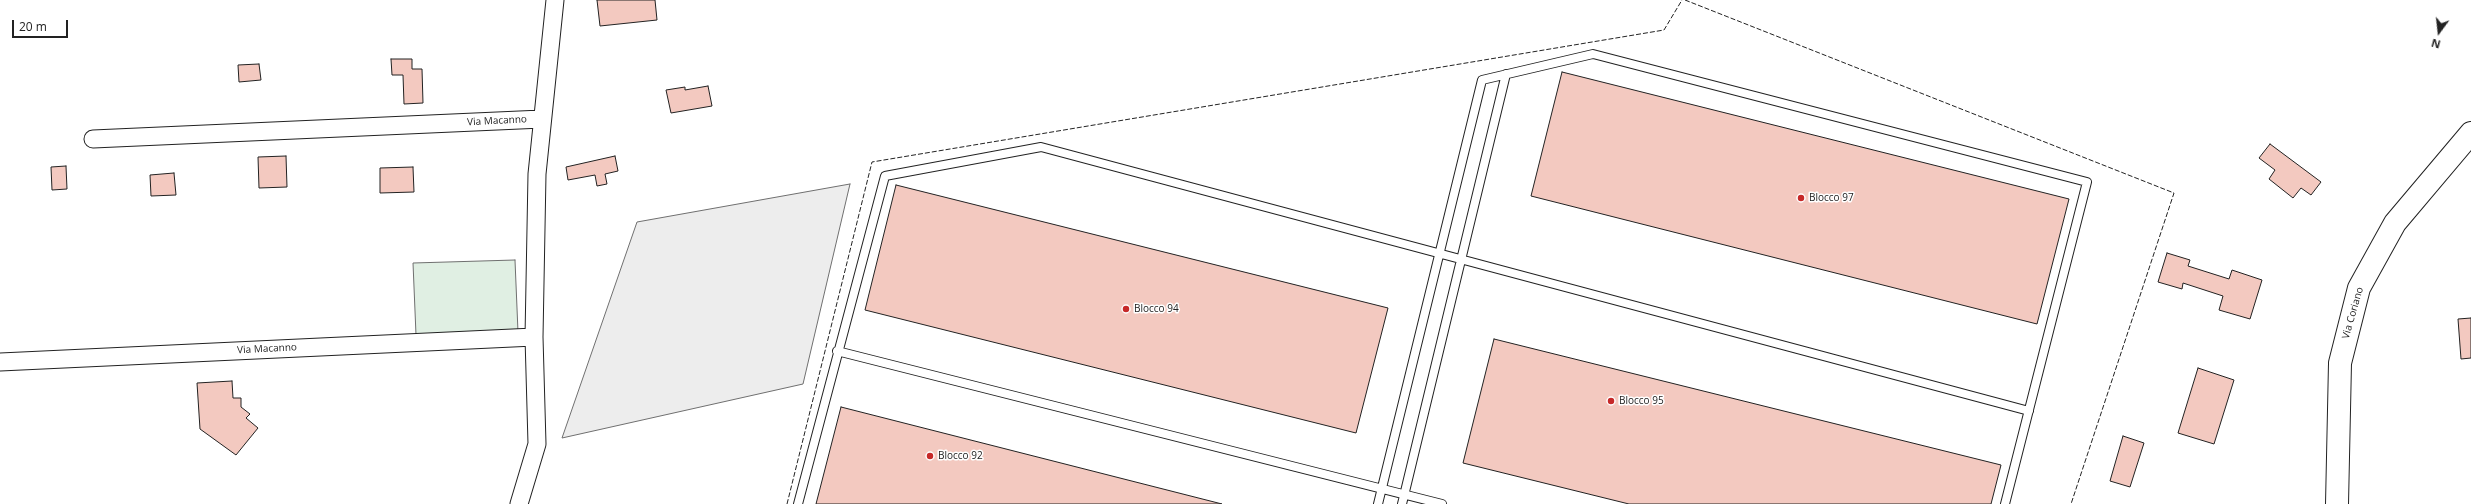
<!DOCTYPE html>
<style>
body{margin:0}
#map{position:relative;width:2471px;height:504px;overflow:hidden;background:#fff;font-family:"Open Sans",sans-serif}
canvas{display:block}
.north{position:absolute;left:2419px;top:12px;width:40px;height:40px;-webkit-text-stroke:3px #fff;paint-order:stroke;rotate:195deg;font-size:11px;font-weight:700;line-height:16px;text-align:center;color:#222}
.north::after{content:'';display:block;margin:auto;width:14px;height:18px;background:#222;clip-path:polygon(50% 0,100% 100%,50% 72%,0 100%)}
.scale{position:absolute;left:12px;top:20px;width:56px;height:18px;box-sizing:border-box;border:2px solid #222;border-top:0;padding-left:5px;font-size:12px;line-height:14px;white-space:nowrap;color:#222;-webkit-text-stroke:3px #fff;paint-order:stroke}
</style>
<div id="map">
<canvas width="2471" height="504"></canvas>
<div class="north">N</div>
<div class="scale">20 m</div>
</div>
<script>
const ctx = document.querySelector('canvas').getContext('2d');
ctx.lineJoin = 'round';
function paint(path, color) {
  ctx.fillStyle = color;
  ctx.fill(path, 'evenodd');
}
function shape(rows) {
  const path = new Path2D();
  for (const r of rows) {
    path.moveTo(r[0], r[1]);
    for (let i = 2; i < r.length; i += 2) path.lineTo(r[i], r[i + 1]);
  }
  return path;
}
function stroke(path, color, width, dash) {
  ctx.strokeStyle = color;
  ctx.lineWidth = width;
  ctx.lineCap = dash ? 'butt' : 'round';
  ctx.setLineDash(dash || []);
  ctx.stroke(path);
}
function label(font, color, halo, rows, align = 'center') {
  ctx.font = font + ' "Open Sans",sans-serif';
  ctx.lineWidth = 3;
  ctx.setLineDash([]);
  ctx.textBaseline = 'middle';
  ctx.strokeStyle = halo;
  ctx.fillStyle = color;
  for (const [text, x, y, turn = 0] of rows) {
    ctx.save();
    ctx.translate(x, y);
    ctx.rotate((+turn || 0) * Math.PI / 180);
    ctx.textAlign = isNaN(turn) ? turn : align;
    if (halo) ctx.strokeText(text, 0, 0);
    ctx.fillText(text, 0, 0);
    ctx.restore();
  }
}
const green = shape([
 [515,260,518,332,416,335,413,263,515,260]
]);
paint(green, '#e0efe3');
stroke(green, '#6f6f6f', 1);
const parking = shape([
 [850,184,803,384,562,438,637,222,850,184]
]);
paint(parking, '#ededed');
stroke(parking, '#6f6f6f', 1);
const building = shape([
 [597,0,655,0,657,20,600,26,597,0],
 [391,59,412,59,412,69,422,69,423,103,404,104,403,75,392,75,391,59],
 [259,64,261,80,239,82,238,65,259,64],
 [1562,72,2069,199,2037,324,1531,196,1562,72],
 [708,86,712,106,671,113,666,90,685,87,685,90,708,86],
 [2270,144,2321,182,2311,195,2301,188,2293,198,2269,179,2275,170,2259,158,2270,144],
 [286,156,287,187,259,188,258,157,286,156],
 [615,156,618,171,605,174,607,184,597,186,595,175,568,180,566,167,615,156],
 [66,166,67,189,52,190,51,167,66,166],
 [413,167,414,192,380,193,380,168,413,167],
 [174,173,176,195,151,196,150,175,174,173],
 [896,185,1388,308,1356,433,865,310,896,185],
 [2167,253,2190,260,2188,266,2229,279,2232,270,2262,280,2250,319,2219,310,2223,296,2183,283,2182,289,2158,282,2167,253],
 [2471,318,2471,358,2461,359,2458,319,2471,318],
 [1494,339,2001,465,1991,504,1629,504,1463,463,1494,339],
 [2198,368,2234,380,2214,444,2178,433,2198,368],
 [232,381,233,398,241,398,241,407,250,414,246,418,258,428,236,455,200,429,197,383,232,381],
 [841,407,1222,504,816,504,841,407],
 [2123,436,2144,443,2130,487,2110,481,2123,436]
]);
paint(building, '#f3c9c0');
stroke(building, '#222', 1);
const lane = shape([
 [837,351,1442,504],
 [798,504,885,176,1041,147,2029,411],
 [1378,504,1482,80,1593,54,2087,182,2005,504],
 [1402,504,1506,74]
]);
const street = shape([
 [93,139,542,119],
 [0,362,534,337],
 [519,504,537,444,534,337,537,174,555,0]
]);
const secondary = shape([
 [2337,504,2340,363,2359,288,2395,223,2471,133]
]);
stroke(lane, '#222', 10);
stroke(street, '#222', 19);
stroke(secondary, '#222', 24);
stroke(lane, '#fff', 8);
stroke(street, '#fff', 17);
stroke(secondary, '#fff', 22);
stroke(shape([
 [1685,0,2174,193,2071,504],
 [787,504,872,162,1664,30,1682,0]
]), '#222', 1, [5, 2]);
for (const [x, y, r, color] of [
 [1801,198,4,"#c62828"],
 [1126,309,4,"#c62828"],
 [1611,401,4,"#c62828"],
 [930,456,4,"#c62828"]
]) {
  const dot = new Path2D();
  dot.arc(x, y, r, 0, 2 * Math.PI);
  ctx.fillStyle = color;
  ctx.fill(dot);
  stroke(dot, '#fff', 1.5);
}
label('10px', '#222', '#fff', [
 ["Via Macanno",497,121,-3],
 ["Via Coriano",2353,313,-74],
 ["Via Macanno",267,349,-3]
]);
label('10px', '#222', '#fff', [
 ["Blocco 97",1809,198],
 ["Blocco 94",1134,309],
 ["Blocco 95",1619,401],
 ["Blocco 92",938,456]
], 'left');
</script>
